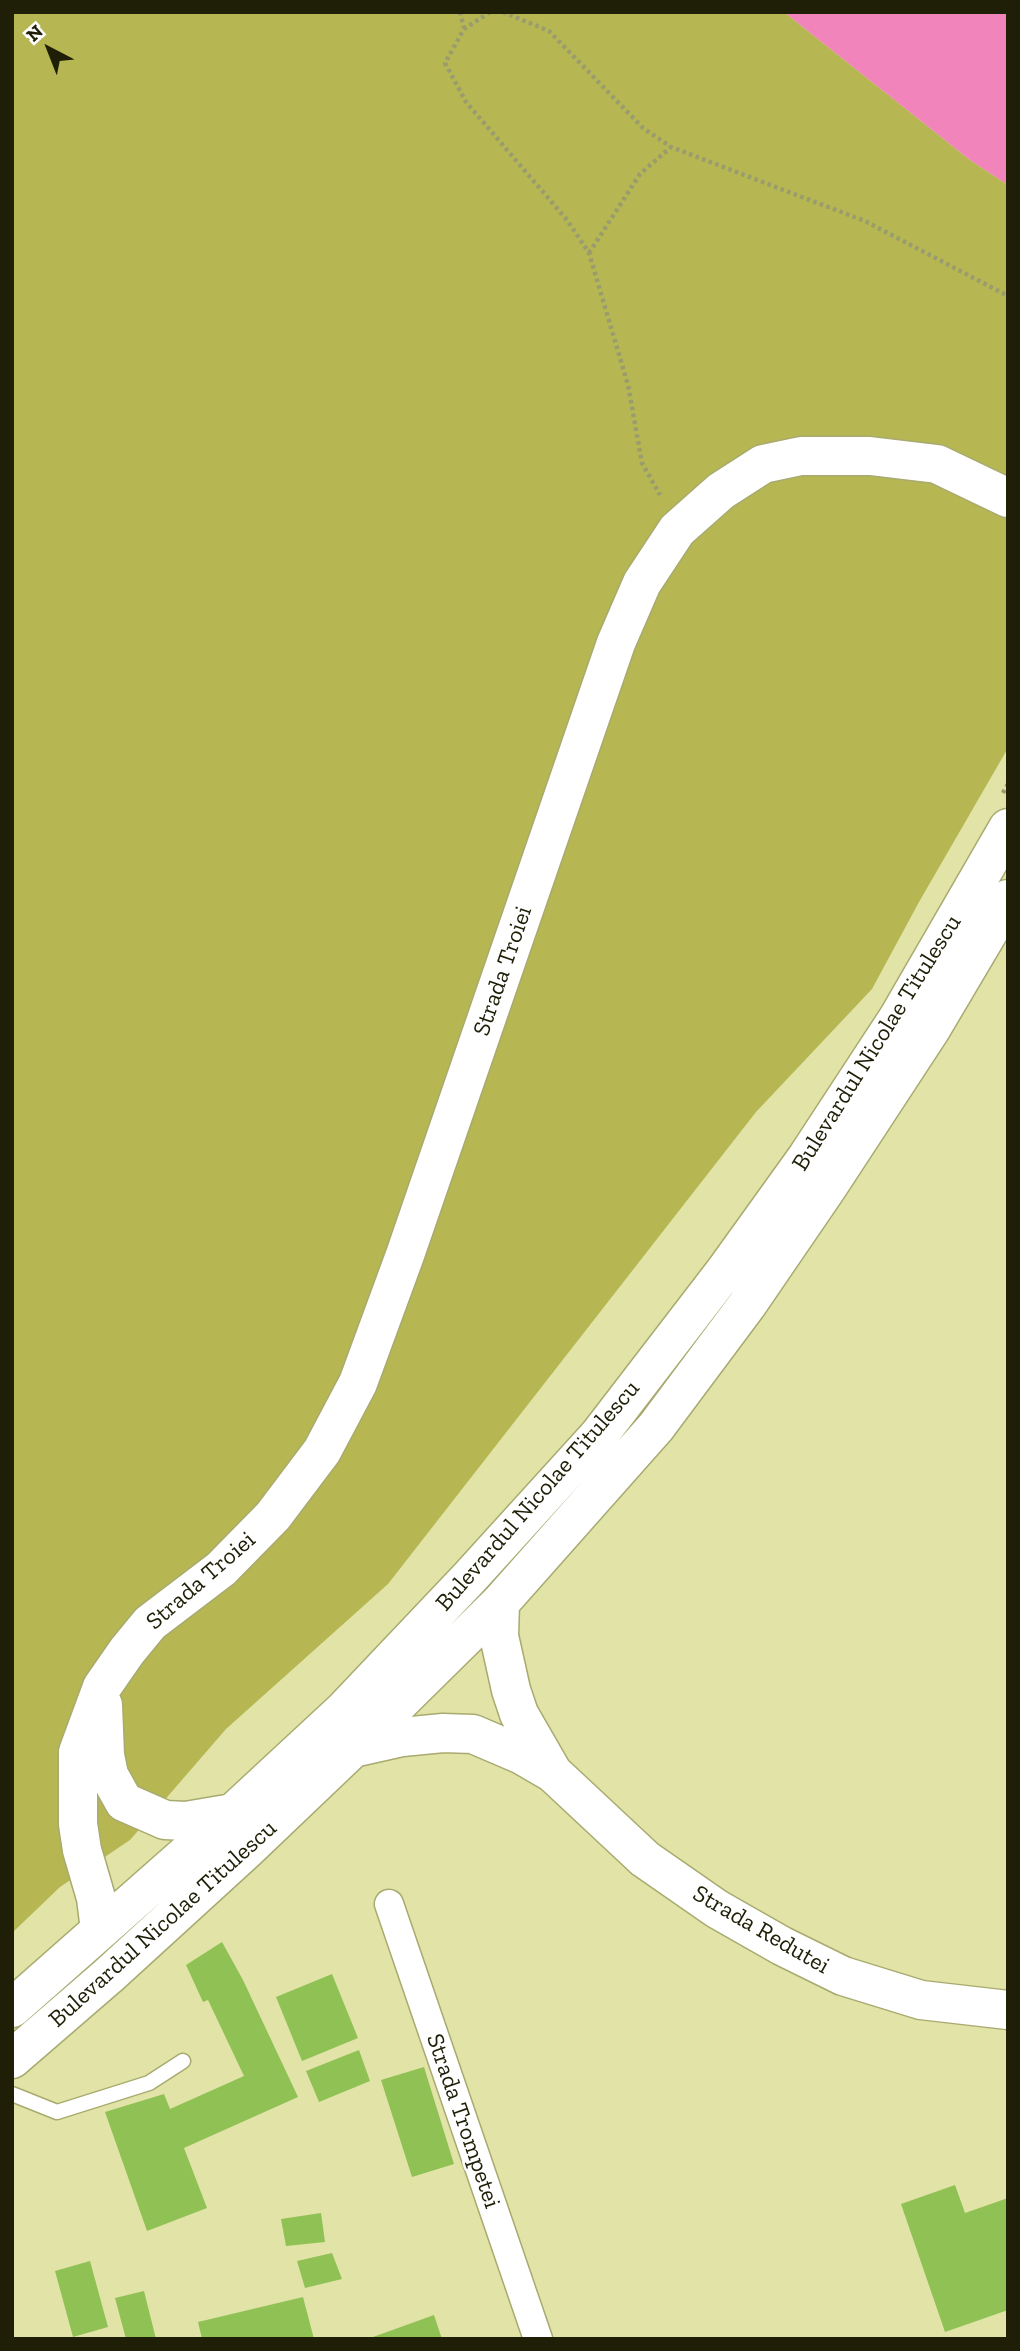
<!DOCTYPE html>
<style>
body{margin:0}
#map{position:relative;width:1020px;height:2351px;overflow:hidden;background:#e1e3a7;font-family:"Zilla Slab",serif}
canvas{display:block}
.frame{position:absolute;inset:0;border:14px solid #1f1f07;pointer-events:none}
.north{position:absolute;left:14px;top:14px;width:70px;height:70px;-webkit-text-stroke:5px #fff;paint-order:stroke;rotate:318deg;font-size:19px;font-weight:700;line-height:28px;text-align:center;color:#1f1f07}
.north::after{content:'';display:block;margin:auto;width:24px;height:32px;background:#1f1f07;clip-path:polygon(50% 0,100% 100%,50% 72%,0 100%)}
</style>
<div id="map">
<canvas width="1020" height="2351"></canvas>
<div class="frame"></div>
<div class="north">N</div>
</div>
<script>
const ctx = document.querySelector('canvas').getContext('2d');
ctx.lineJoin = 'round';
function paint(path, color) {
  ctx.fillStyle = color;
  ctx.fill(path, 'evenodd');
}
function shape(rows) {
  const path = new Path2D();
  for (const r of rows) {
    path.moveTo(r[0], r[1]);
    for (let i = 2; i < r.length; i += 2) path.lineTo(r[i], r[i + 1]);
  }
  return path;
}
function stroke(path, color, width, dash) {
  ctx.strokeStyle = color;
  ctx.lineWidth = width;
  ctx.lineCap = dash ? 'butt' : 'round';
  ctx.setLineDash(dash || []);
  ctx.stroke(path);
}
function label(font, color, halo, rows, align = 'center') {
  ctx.font = font + ' "Zilla Slab",serif';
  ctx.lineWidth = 5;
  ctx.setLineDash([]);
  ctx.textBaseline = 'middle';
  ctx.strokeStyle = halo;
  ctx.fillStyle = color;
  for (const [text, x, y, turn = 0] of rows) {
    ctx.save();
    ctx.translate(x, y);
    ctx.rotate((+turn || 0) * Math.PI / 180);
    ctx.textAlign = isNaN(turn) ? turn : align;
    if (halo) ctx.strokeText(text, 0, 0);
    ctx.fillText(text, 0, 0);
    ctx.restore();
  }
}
paint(shape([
 [12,12,784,12,970,160,1008,185,1008,748,919,902,872,989,756,1112,388,1584,226,1729,130,1840,60,1887,12,1933]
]), '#b6b752');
paint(shape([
 [784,12,1008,12,1008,185,970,160]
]), '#f284bc');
paint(shape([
 [222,1942,243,1980,298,2097,184,2148,207,2208,147,2231,105,2112,164,2094,170,2109,244,2076,208,2000,203,2002,186,1965],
 [332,1974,358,2038,302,2061,276,1997],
 [359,2050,370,2081,319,2102,306,2071],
 [424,2067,454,2164,412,2177,381,2080],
 [955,2185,965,2213,1008,2198,1008,2310,945,2332,901,2204],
 [321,2213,325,2242,286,2246,281,2219],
 [332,2253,342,2279,305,2288,297,2261],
 [90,2261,108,2327,73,2337,55,2271],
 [144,2291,156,2339,126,2339,115,2298],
 [303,2297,314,2339,202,2339,198,2322],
 [434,2315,442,2339,374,2339,373,2337]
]), '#90c155');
const service = shape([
 [12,2094,57,2112,149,2083,183,2061]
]);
const minor = shape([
 [389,1904,538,2339]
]);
const secondary = shape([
 [500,1603,499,1636,511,1690,519,1714,553,1773],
 [103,1705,105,1755,109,1775,124,1802,165,1820,186,1821,233,1813],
 [353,1748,402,1737,443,1733,473,1734,522,1755,553,1773,645,1859,717,1909,782,1946,843,1976,921,2000,1008,2010],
 [100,1930,96,1898,82,1850,78,1824,78,1752,102,1687,127,1651,150,1623,221,1569,273,1516,322,1451,358,1383,405,1255,616,643,642,583,677,530,721,491,763,464,801,456,870,456,937,464,1008,498],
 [12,2008,233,1813,343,1711,470,1577,599,1435,725,1271,807,1157,898,1018,1008,828],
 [12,2059,108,1976,246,1850,353,1748,500,1603,656,1427,747,1305,827,1188,931,1029,1008,899]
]);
stroke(service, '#a8aa6f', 17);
stroke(minor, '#a8aa6f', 31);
stroke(secondary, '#a8aa6f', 41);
stroke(shape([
 [460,12,464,28],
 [490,12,464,29,445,63,466,102,567,220,589,253,628,385,642,463,660,495],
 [503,12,549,31,643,128,671,147,865,221,1008,296],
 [589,253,640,174,671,147],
 [1003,793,1008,784]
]), '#9b9c6d', 4.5, [3.5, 3.5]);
stroke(service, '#fff', 14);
stroke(minor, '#fff', 28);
stroke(secondary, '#fff', 38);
label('24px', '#1f1f07', '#fff', [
 ["Strada Troiei",503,971,-71],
 ["Bulevardul Nicolae Titulescu",877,1043,-58],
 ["Bulevardul Nicolae Titulescu",538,1496,-49],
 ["Strada Troiei",201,1581,-41],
 ["Bulevardul Nicolae Titulescu",163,1924,-42],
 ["Strada Redutei",761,1930,30],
 ["Strada Trompetei",463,2121,71]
]);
</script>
